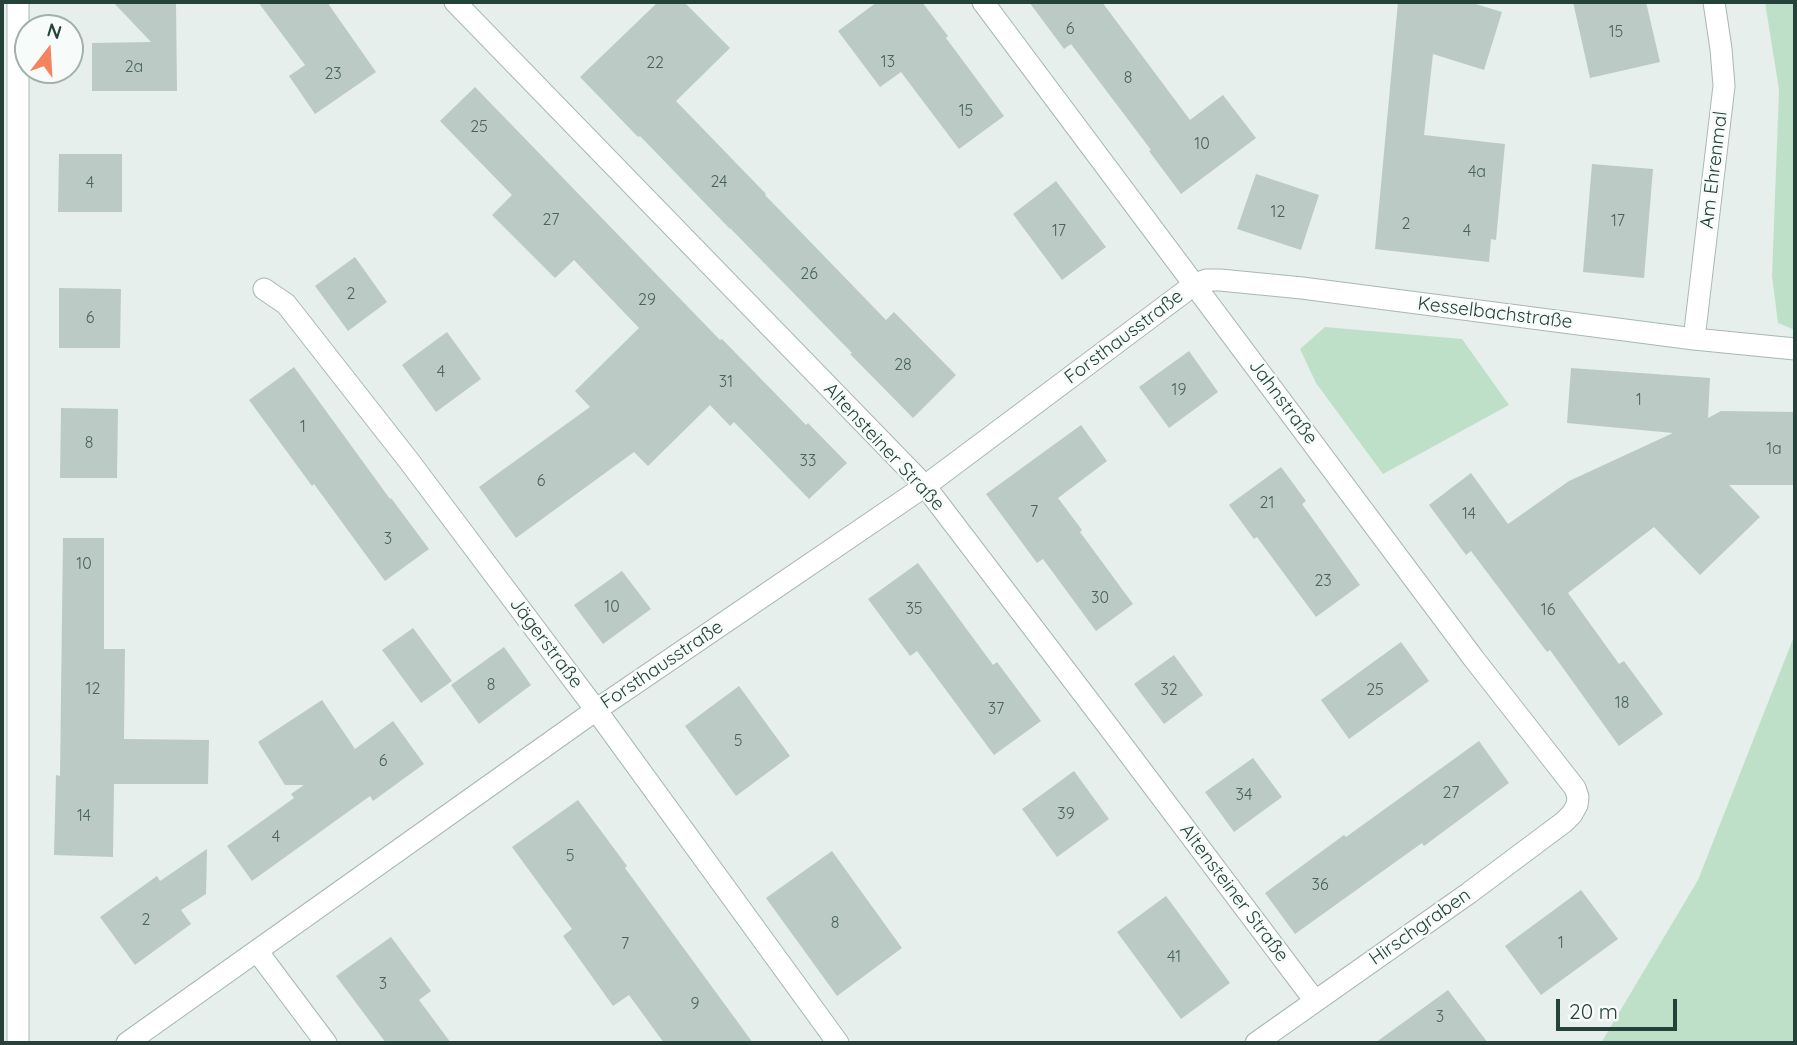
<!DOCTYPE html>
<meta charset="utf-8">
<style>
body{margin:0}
#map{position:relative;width:1797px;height:1045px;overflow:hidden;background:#e6efeb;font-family:Quicksand,sans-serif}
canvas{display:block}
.frame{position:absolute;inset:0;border:4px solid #24423a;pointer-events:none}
.north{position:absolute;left:14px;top:14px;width:70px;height:70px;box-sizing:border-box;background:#f7fbf9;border:2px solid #a3b1ad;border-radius:50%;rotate:17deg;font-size:19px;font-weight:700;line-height:28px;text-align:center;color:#24423a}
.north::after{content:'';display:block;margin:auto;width:24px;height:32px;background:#f4845f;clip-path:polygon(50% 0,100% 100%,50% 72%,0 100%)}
.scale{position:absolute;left:1556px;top:999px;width:121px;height:32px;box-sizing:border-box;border:4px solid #24423a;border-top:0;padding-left:9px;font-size:21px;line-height:24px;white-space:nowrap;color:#24423a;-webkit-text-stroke:5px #f7fbf9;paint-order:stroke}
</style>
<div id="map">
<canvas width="1797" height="1045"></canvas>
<div class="frame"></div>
<div class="north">N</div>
<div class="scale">20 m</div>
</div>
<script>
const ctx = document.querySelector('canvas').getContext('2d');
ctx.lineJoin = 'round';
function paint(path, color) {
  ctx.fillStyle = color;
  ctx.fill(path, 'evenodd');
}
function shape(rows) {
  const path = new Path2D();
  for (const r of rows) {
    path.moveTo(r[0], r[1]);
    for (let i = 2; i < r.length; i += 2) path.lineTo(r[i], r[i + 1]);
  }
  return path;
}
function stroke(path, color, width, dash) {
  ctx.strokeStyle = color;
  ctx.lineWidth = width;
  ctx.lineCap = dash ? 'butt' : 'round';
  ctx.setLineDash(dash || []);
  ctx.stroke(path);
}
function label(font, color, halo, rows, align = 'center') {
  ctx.font = font + ' Quicksand,sans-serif';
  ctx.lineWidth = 5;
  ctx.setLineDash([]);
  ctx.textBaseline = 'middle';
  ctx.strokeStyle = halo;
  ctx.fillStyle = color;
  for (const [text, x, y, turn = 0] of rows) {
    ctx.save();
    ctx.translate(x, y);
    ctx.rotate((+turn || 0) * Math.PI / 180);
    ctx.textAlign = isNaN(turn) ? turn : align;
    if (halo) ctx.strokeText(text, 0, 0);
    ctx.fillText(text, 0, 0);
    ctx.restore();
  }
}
paint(shape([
 [1765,2,1795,2,1795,330,1778,323,1772,276,1779,90],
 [1325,327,1462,339,1509,405,1383,474,1316,383,1300,349],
 [1795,634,1795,1043,1601,1043,1698,880]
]), '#bfe0c8');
paint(shape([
 [113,2,176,2,177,91,92,91,92,43,151,42],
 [258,2,327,2,376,72,315,114,289,76,305,65],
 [658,2,684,2,730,48,676,101,766,194,765,195,886,320,894,312,956,375,913,418,850,354,852,353,730,228,730,229,640,136,638,137,580,77],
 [877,2,922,2,948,36,946,38,1004,116,959,149,901,72,880,87,838,31],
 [1029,2,1102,2,1190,120,1223,95,1256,138,1181,194,1149,151,1151,150,1071,44,1064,49],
 [1398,2,1469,2,1502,12,1484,70,1433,54,1424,135,1505,144,1496,240,1491,239,1489,262,1375,249],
 [1573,2,1646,2,1660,62,1590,78],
 [475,87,720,340,722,339,806,425,808,423,847,463,809,499,734,422,730,426,710,405,648,466,634,452,516,538,479,487,590,407,575,391,639,328,574,260,555,278,492,215,512,195,440,121],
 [59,154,122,154,122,212,58,212],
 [1592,164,1653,169,1644,278,1583,272],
 [1256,174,1319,195,1301,250,1237,229],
 [1056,181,1106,247,1062,280,1013,214],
 [355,257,387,302,348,331,315,286],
 [59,288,121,289,120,348,59,348],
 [447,332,481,379,436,412,402,365],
 [1189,351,1218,392,1169,428,1139,387],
 [294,367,390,499,391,498,429,549,385,581,314,484,312,486,249,400],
 [1571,368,1710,378,1708,418,1721,411,1795,412,1795,485,1729,485,1760,517,1700,575,1654,527,1568,593,1619,664,1624,661,1663,714,1619,746,1550,650,1547,652,1471,551,1466,555,1429,505,1471,473,1508,524,1569,481,1673,433,1567,423],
 [61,408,118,409,117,478,60,478],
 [1081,425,1107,461,1058,498,1082,530,1080,532,1133,604,1096,631,1043,559,1037,563,986,494],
 [1281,467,1306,501,1302,504,1360,585,1316,617,1257,537,1254,539,1229,505],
 [63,538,104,538,104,649,125,649,124,739,209,740,208,784,114,784,113,857,54,855,56,775,60,776],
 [918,563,993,665,997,662,1041,721,994,755,917,651,910,656,868,599],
 [622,571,651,609,603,644,574,605],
 [413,628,452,681,421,703,382,650],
 [1401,642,1429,681,1349,739,1321,700],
 [504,647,531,685,479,724,451,685],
 [1174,655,1203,695,1164,724,1134,684],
 [739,686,790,756,736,796,685,726],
 [322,700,355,749,393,721,424,764,373,801,370,796,252,881,227,846,294,798,291,794,304,785,285,785,258,742],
 [1479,741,1509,783,1424,846,1422,843,1295,934,1265,893,1344,835,1346,837],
 [1253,758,1282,797,1234,832,1205,792],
 [1074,771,1109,819,1057,857,1022,809],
 [578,800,627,866,625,868,753,1043,664,1043,629,995,613,1006,563,936,572,929,512,847],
 [207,849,206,894,181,910,191,924,135,965,100,917,157,876,160,881],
 [832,851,902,948,837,996,766,898],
 [1581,890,1618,939,1541,995,1505,946],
 [1166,896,1230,983,1181,1019,1117,932],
 [391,937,431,991,419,1000,451,1043,386,1043,336,976],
 [1448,990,1488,1043,1375,1043]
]), '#bbcac4');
const minor = shape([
 [18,2,18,1043],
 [455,2,925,486,1111,730,1315,1001],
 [983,2,1474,659,1575,788,1578,797,1577,805,1572,814,1564,822,1469,893,1256,1043],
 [264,289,286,304,409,461,596,710,838,1043],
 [1694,339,1724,86,1721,49,1714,2],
 [257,951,326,1043],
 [127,1043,596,710,925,486,1195,284,1206,280,1220,280,1302,288,1694,339,1795,349]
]);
stroke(minor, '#a8b8b2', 23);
stroke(minor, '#fff', 21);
label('16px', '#4a645c', null, [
 ["6",1070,29],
 ["15",1616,32],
 ["13",888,62],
 ["22",655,63],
 ["2a",134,67],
 ["23",333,74],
 ["8",1128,78],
 ["15",966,111],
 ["25",479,127],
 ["10",1202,144],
 ["4a",1477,172],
 ["24",719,182],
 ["4",90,183],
 ["12",1278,212],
 ["27",551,220],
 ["17",1618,221],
 ["2",1406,224],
 ["17",1059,231],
 ["4",1467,231],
 ["26",809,274],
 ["2",351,294],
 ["29",647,300],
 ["6",90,318],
 ["28",903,365],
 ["4",441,372],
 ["31",726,382],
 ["19",1179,390],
 ["1",1639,400],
 ["1",303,427],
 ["8",89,443],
 ["1a",1774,449],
 ["33",808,461],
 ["6",541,481],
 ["21",1267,503],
 ["7",1034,512],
 ["14",1469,514],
 ["3",388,539],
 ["10",84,564],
 ["23",1323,581],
 ["30",1100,598],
 ["10",612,607],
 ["35",914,609],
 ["16",1548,610],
 ["8",491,685],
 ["12",93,689],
 ["32",1169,690],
 ["25",1375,690],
 ["18",1622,703],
 ["37",996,709],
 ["5",738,741],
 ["6",383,761],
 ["27",1451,793],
 ["34",1244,795],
 ["39",1066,814],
 ["14",84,816],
 ["4",276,837],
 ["5",570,856],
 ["36",1320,885],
 ["2",146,920],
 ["8",835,923],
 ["1",1561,943],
 ["7",625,944],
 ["41",1174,957],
 ["3",383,984],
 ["9",695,1004],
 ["3",1440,1017]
]);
label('19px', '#24423a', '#f7fbf9', [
 ["Am Ehrenmal",1714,170,-83],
 ["Kesselbachstraße",1495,313,7],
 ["Forsthausstraße",1124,337,-37],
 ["Jahnstraße",1283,402,53],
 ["Altensteiner Straße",884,447,47],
 ["Jägerstraße",546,643,53],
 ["Forsthausstraße",662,665,-34],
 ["Altensteiner Straße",1234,893,53],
 ["Hirschgraben",1420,927,-35]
]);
</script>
